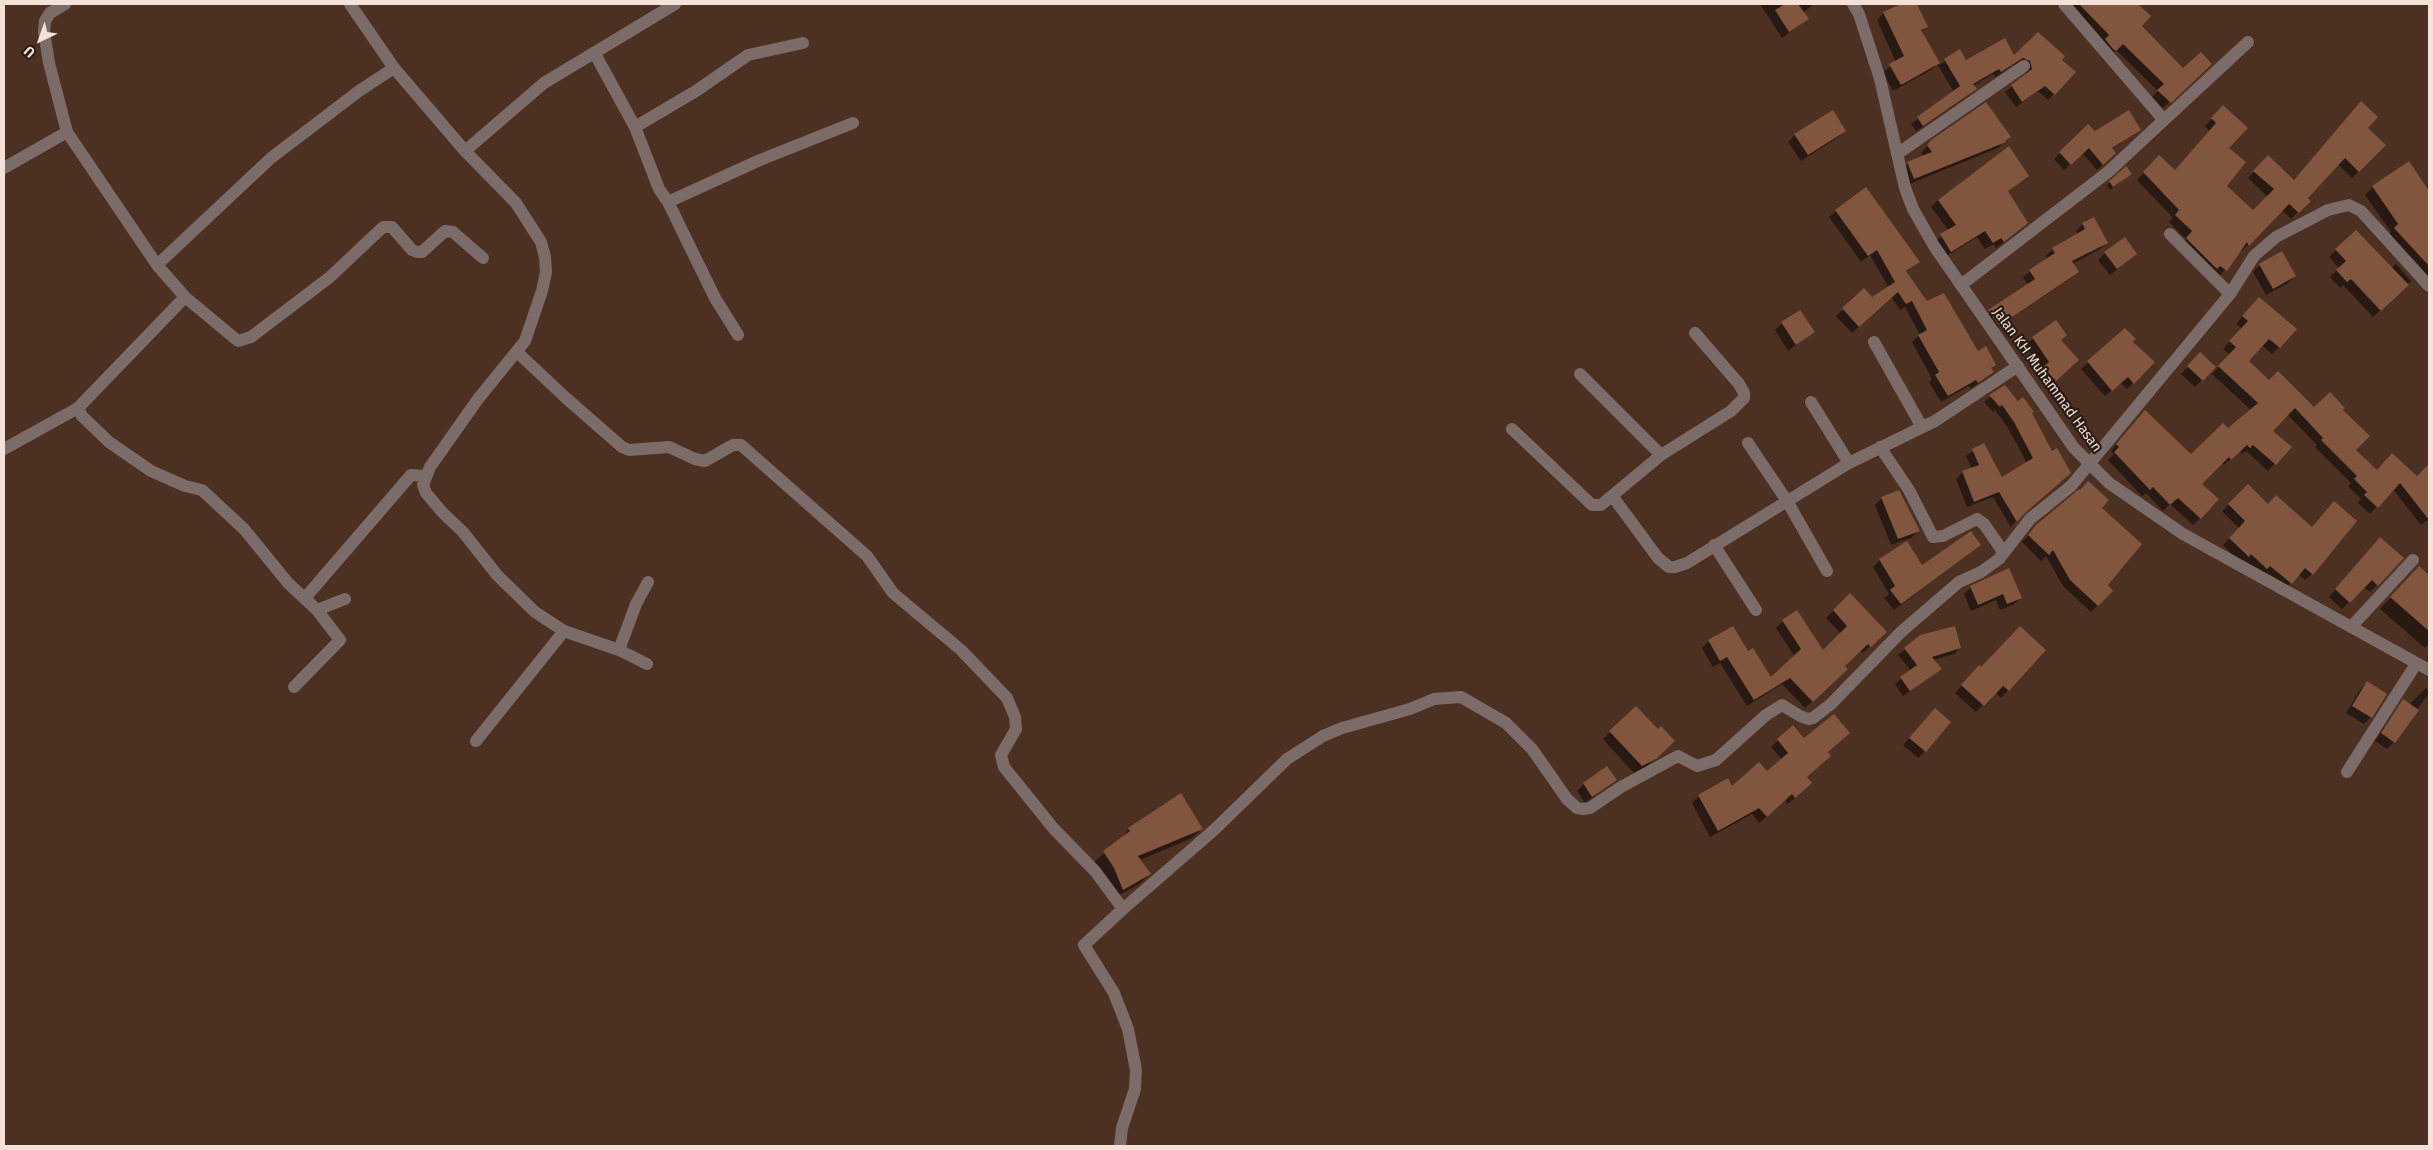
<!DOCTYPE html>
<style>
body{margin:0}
#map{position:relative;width:2433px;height:1150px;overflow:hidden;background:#4c3022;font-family:"Fira Sans",sans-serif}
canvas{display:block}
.frame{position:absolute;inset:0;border:5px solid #f4e1d8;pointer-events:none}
.north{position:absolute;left:15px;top:15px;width:50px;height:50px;-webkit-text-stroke:4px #281c15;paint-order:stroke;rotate:222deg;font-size:14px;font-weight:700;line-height:20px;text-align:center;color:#f4e1d8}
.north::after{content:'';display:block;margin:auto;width:18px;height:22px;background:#f4e1d8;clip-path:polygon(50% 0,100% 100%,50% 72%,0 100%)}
</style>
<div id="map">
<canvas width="2433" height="1150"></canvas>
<div class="frame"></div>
<div class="north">U</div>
</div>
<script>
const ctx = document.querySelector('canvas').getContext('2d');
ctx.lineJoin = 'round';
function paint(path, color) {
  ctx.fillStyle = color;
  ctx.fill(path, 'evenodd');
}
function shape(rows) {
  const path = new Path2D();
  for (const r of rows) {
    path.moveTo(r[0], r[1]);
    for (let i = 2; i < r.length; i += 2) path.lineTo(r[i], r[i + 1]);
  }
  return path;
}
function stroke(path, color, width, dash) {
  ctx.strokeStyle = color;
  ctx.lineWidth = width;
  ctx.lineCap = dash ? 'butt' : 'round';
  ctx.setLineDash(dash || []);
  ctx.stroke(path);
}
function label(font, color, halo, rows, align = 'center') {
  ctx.font = font + ' "Fira Sans",sans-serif';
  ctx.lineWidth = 4.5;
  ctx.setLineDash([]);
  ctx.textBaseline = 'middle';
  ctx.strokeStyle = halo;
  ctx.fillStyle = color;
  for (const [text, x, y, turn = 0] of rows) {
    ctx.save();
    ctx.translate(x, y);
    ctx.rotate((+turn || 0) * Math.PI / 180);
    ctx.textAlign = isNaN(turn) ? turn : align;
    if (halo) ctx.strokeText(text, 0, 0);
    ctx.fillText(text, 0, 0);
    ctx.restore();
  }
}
paint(shape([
 [1760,4,1814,4,1803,13,1807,19,1782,38],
 [1904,4,1915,4,1926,27,1921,32,1939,65,1960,51,1966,62,2014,57,2060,60,2074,72,2048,100,2038,91,2016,107,2005,92,2026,75,2026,71,2021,64,2013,65,1995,77,1993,74,1973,86,1975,89,1969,95,1916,131,1911,124,1954,92,1937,64,1931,70,1893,91,1883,72,1896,62,1877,20,1884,13],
 [2066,4,2136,4,2149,16,2140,26,2183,70,2204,70,2163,108,2152,97,2158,91,2116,50,2109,57],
 [2223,107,2227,148,2225,186,2253,211,2268,197,2248,178,2261,164,2294,181,2366,128,2384,145,2352,178,2338,164,2306,198,2309,201,2291,219,2282,210,2242,251,2241,249,2219,277,2180,246,2186,239,2169,222,2173,218,2137,180,2159,157,2174,172,2210,131,2205,126],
 [2088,126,2094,132,2140,130,2112,149,2115,153,2097,170,2082,153,2064,170,2054,159],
 [1844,131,1837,138,1801,161,1788,142,1795,135],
 [2009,137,1998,148,1907,185,1901,169,1908,163,1924,157,1921,153,1932,141],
 [2126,168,2127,177,2110,190,2107,185],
 [2028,176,2007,192,2027,223,2019,230,1996,248,1994,244,1985,249,1977,237,1943,258,1934,242,1949,231,1931,207,1938,200],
 [2373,187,2429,191,2429,284,2387,237,2391,232,2365,195],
 [1865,188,1919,262,1906,272,1927,303,1977,353,1995,364,1990,369,1993,372,1986,378,1971,388,1969,386,1941,402,1929,382,1932,379,1912,342,1920,335,1905,307,1900,310,1891,297,1852,333,1836,316,1864,290,1871,299,1889,288,1870,255,1861,262,1829,217],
 [2083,224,2107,242,2100,249,2072,264,2077,272,2071,278,1992,331,1983,318,2028,285,2023,277,2048,259,2046,256,2052,250,2058,259,2078,234,2076,231],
 [2336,250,2391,269,2396,264,2411,281,2373,317,2343,285,2340,288,2330,277,2339,268,2329,257],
 [2105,253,2136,254,2110,275,2098,260],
 [2260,265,2295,276,2288,283,2266,295,2253,272],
 [2252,305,2279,347,2272,354,2262,345,2247,361,2269,381,2314,409,2342,410,2354,450,2377,471,2417,478,2427,468,2429,471,2428,488,2429,519,2421,525,2393,489,2370,514,2358,503,2361,499,2348,486,2351,483,2315,447,2317,445,2287,414,2271,431,2290,447,2268,471,2246,451,2242,454,2240,451,2224,465,2222,463,2201,484,2200,518,2193,525,2170,504,2163,511,2146,493,2142,496,2108,460,2114,454,2111,451,2145,411,2191,456,2228,430,2251,410,2212,374,2230,355,2223,349,2242,328,2236,324],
 [2056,322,2060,341,2070,367,2049,387,2037,375,2042,369,2025,345],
 [1782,323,1813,332,1788,351,1775,330],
 [2125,329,2132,342,2153,362,2127,389,2121,383,2105,396,2081,369],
 [2200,354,2202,380,2195,387,2181,374],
 [2004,386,2031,414,2051,452,2021,515,2011,527,1993,497,1967,507,1956,479,1962,473,1972,469,1966,456,1984,444,2001,479,2027,463,2008,428,1995,410,1993,412,1984,402],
 [2248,485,2312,574,2305,580,2298,574,2284,590,2259,575,2244,560,2241,563,2223,545,2239,528,2222,511],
 [2080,492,2101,508,2106,586,2112,591,2091,612,2063,586,2046,556,2041,561,2022,542,2037,526],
 [1882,498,1918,531,1911,538,1891,545,1875,505],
 [1980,545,1894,610,1884,598,1889,594,1873,567,1880,560,1922,567],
 [2373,546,2402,558,2370,592,2364,587,2342,609,2329,597],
 [2419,567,2429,577,2429,644,2425,648,2380,609],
 [2008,570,2020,598,2013,605,2000,610,1996,600,1971,611,1964,594,1971,587],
 [1850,595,1878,639,1863,653,1860,650,1844,666,1839,676,1805,708,1782,684,1747,706,1720,663,1713,667,1702,648,1709,641,1747,652,1770,679,1795,657,1776,628,1783,621,1823,652,1841,634,1826,618],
 [1921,636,1960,648,1954,654,1933,660,1935,672,1903,696,1895,684,1911,671,1898,655],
 [2044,650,2001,698,1995,692,1976,712,1955,693,1972,674,1981,669],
 [2367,683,2371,717,2364,724,2346,713,2360,690],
 [2426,688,2429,693,2394,742,2387,749,2375,741,2389,720,2395,713,2398,716],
 [1636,708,1666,748,1647,766,1634,773,1603,739],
 [1928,717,1925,751,1918,758,1903,745],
 [1793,727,1804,740,1827,752,1806,777,1804,790,1788,804,1785,800,1759,823,1752,814,1710,837,1692,803,1699,796,1728,780,1732,788,1767,773,1782,760,1771,747],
 [1615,780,1585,803,1577,791,1584,784],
 [1202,828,1192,838,1140,860,1149,874,1140,884,1113,898,1094,862,1120,840,1129,829]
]), '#0007');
paint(shape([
 [1785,4,1798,4,1809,19,1789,32,1775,10],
 [1901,4,1917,4,1928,27,1921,30,1940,63,1901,85,1889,64,1904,56,1883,12],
 [2079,4,2138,4,2151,16,2142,26,2183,68,2201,52,2212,64,2171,103,2157,90,2164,84,2123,44,2116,51,2113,49,2105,39,2109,35],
 [2038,32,2065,56,2062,60,2076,72,2055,95,2045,86,2022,102,2011,85,2032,69,2030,61,2023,58,2001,72,1999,69,1973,84,1977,89,1923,126,1917,117,1960,86,1944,59,1960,49,1966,60,2005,38,2014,55],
 [2361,101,2378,117,2368,128,2386,145,2359,172,2345,158,2308,198,2311,201,2299,213,2289,204,2249,246,2247,242,2227,271,2220,266,2217,269,2186,238,2192,231,2175,215,2179,210,2143,172,2159,155,2175,170,2216,123,2211,118,2223,105,2248,128,2229,148,2246,162,2227,186,2253,210,2274,189,2253,171,2268,155,2294,180],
 [1986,102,2011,137,2005,141,2006,142,1914,179,1907,162,1932,152,1927,145,1931,140],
 [1833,110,1846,131,1808,155,1794,134],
 [2129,110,2141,130,2112,148,2116,153,2103,165,2089,148,2071,165,2059,152,2088,124,2095,131],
 [2009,146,2029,176,2008,191,2028,223,2004,242,2001,238,1993,243,1985,231,1951,252,1940,234,1956,225,1938,200],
 [2409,161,2429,191,2429,266,2394,228,2398,224,2372,186],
 [2126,166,2132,174,2113,187,2109,181],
 [1866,187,1920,262,1906,271,1927,301,1944,293,1978,351,1986,346,1996,365,1991,368,1994,372,1978,383,1976,380,1948,396,1935,375,1939,372,1918,335,1927,330,1912,301,1906,304,1898,292,1859,327,1842,308,1864,288,1872,297,1895,282,1877,250,1868,256,1835,210],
 [2094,217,2108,243,2072,261,2079,272,1999,326,1988,310,2035,279,2029,270,2055,253,2052,248,2085,229,2082,223],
 [2356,230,2409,285,2381,311,2351,279,2347,282,2336,270,2346,261,2335,249],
 [2125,237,2137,254,2117,269,2104,252],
 [2282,251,2296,276,2273,289,2259,264],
 [2259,297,2297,329,2280,348,2269,339,2249,361,2269,380,2278,371,2314,407,2330,392,2345,408,2343,410,2370,436,2356,450,2377,470,2392,453,2417,476,2429,464,2429,520,2400,483,2378,508,2364,495,2367,492,2354,479,2357,476,2321,440,2323,438,2295,408,2273,431,2292,447,2276,465,2253,445,2250,448,2247,445,2231,460,2229,457,2202,484,2219,499,2201,519,2178,498,2170,505,2153,487,2150,490,2114,452,2119,447,2116,444,2145,410,2191,454,2223,423,2228,428,2258,403,2218,366,2236,347,2229,341,2248,321,2242,316],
 [1800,310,1815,332,1796,345,1781,322],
 [2056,320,2067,335,2061,340,2079,360,2056,381,2043,367,2049,362,2032,337],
 [2125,328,2136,339,2133,342,2155,362,2134,384,2128,377,2112,391,2087,361],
 [2200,352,2216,367,2203,381,2187,366],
 [2005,385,2018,401,2023,397,2034,412,2032,413,2052,451,2057,448,2071,473,2025,513,2017,522,1999,492,1974,502,1962,471,1979,465,1972,449,1984,443,2002,477,2033,458,2014,422,2002,405,2000,407,1989,395],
 [2088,481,2109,500,2102,508,2142,544,2108,585,2113,591,2098,606,2070,580,2053,550,2049,555,2028,535,2036,525,2079,489,2080,490],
 [2248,484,2268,504,2276,495,2312,527,2334,501,2357,521,2313,575,2305,568,2292,584,2270,566,2267,569,2251,554,2249,557,2229,538,2245,521,2228,504],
 [1899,490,1920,531,1898,539,1881,497],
 [1971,531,1981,545,1901,604,1890,590,1895,586,1879,559,1907,541,1922,565],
 [2380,537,2404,558,2378,586,2372,580,2350,603,2335,589],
 [2419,566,2429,575,2429,631,2390,597],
 [2009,568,2022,598,2007,604,2003,594,1978,605,1970,586],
 [1850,593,1887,632,1871,647,1868,644,1845,666,1848,669,1813,702,1790,678,1754,700,1727,657,1720,661,1708,640,1733,626,1748,651,1753,648,1771,677,1801,649,1782,620,1797,610,1823,650,1847,626,1833,610],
 [1955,626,1961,648,1932,657,1942,669,1910,691,1900,677,1917,665,1904,648,1920,635],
 [2020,626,2046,650,2009,691,2003,686,1984,706,1961,685,1979,665,1981,667],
 [2367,681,2387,694,2372,718,2352,706],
 [2403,699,2419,710,2395,743,2381,733],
 [1636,706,1658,729,1661,726,1675,741,1656,759,1642,766,1609,731],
 [1935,708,1951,722,1926,752,1909,738],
 [1834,714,1850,733,1828,752,1831,756,1807,777,1812,783,1795,798,1792,794,1767,817,1759,808,1718,831,1698,795,1728,778,1732,786,1759,762,1767,771,1788,753,1777,739,1793,725,1804,738],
 [1607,766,1617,780,1592,797,1583,783],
 [1181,793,1203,829,1138,856,1151,874,1123,890,1114,868,1103,851,1130,831,1128,828]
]), '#82553e');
stroke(shape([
 [350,4,394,68,465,151,516,203,541,242,545,257,546,272,542,291,525,341,478,399,430,467,423,485,426,493,442,512,463,532,497,575,535,612,564,631,619,650,647,664],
 [1853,4,1859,14,1880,79,1905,188,1913,209,1934,246,2074,448,2109,483,2183,534,2429,670],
 [2064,4,2163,119],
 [595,54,635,127,659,189,668,202,760,160,853,123],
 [635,127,696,91,748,55,803,43],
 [67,132,157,265,185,297,238,341,251,337,330,277,383,227,392,227,412,250,417,252,422,252,445,231,453,232,483,258],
 [465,151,544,83,675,4],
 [1897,154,2024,66],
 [4,168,67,132,49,63,44,32,45,21,50,13,65,4],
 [668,202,715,298,738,335],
 [2170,234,2230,294],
 [157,265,271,158,359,91,394,68],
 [1961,285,2108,172,2248,42],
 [185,297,78,408,82,416,109,442,151,471,185,486,202,490,244,529,288,583,317,610,345,599],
 [1874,342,1922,427],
 [517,352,566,398,622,447,629,450,669,447,695,459,705,461,733,445,741,445,867,556,893,593,961,650,1007,698,1015,717,1016,729,1001,755,1004,767,1054,829,1095,871,1123,909,1084,945,1114,993,1128,1029,1136,1070,1135,1089,1122,1128,1120,1146],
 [1580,374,1661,455],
 [1811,402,1849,463],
 [1512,429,1592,505,1601,505,1661,455,1731,411,1744,398,1744,393,1739,384,1695,333],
 [1748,443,1787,501,1827,571],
 [1880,447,1909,490,1933,537,1943,536,1977,519,1984,524,2004,553],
 [4,449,78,408],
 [1613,497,1658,558,1669,567,1675,567,1687,563,1849,463,1935,421,2018,366],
 [1714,545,1756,610],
 [305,598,411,475,425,476],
 [2351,627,2413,560],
 [619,650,636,604,648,582],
 [294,687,340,640,317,610],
 [476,741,564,631],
 [2347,772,2416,664],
 [1123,909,1214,830,1287,759,1323,736,1342,728,1410,709,1434,699,1461,697,1506,723,1532,749,1567,799,1577,808,1583,809,1590,808,1621,787,1678,756,1697,766,1716,760,1766,715,1782,705,1800,716,1808,719,1813,718,1831,704,1901,632,1959,582,1981,572,1999,559,2030,519,2071,486,2230,294,2254,256,2276,237,2328,210,2349,205,2361,211,2429,286]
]), '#7c6c69', 12);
label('14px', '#f4e1d8', '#281c15', [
 ["Jalan KH Muhammad Hasan",2047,380,54]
]);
</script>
